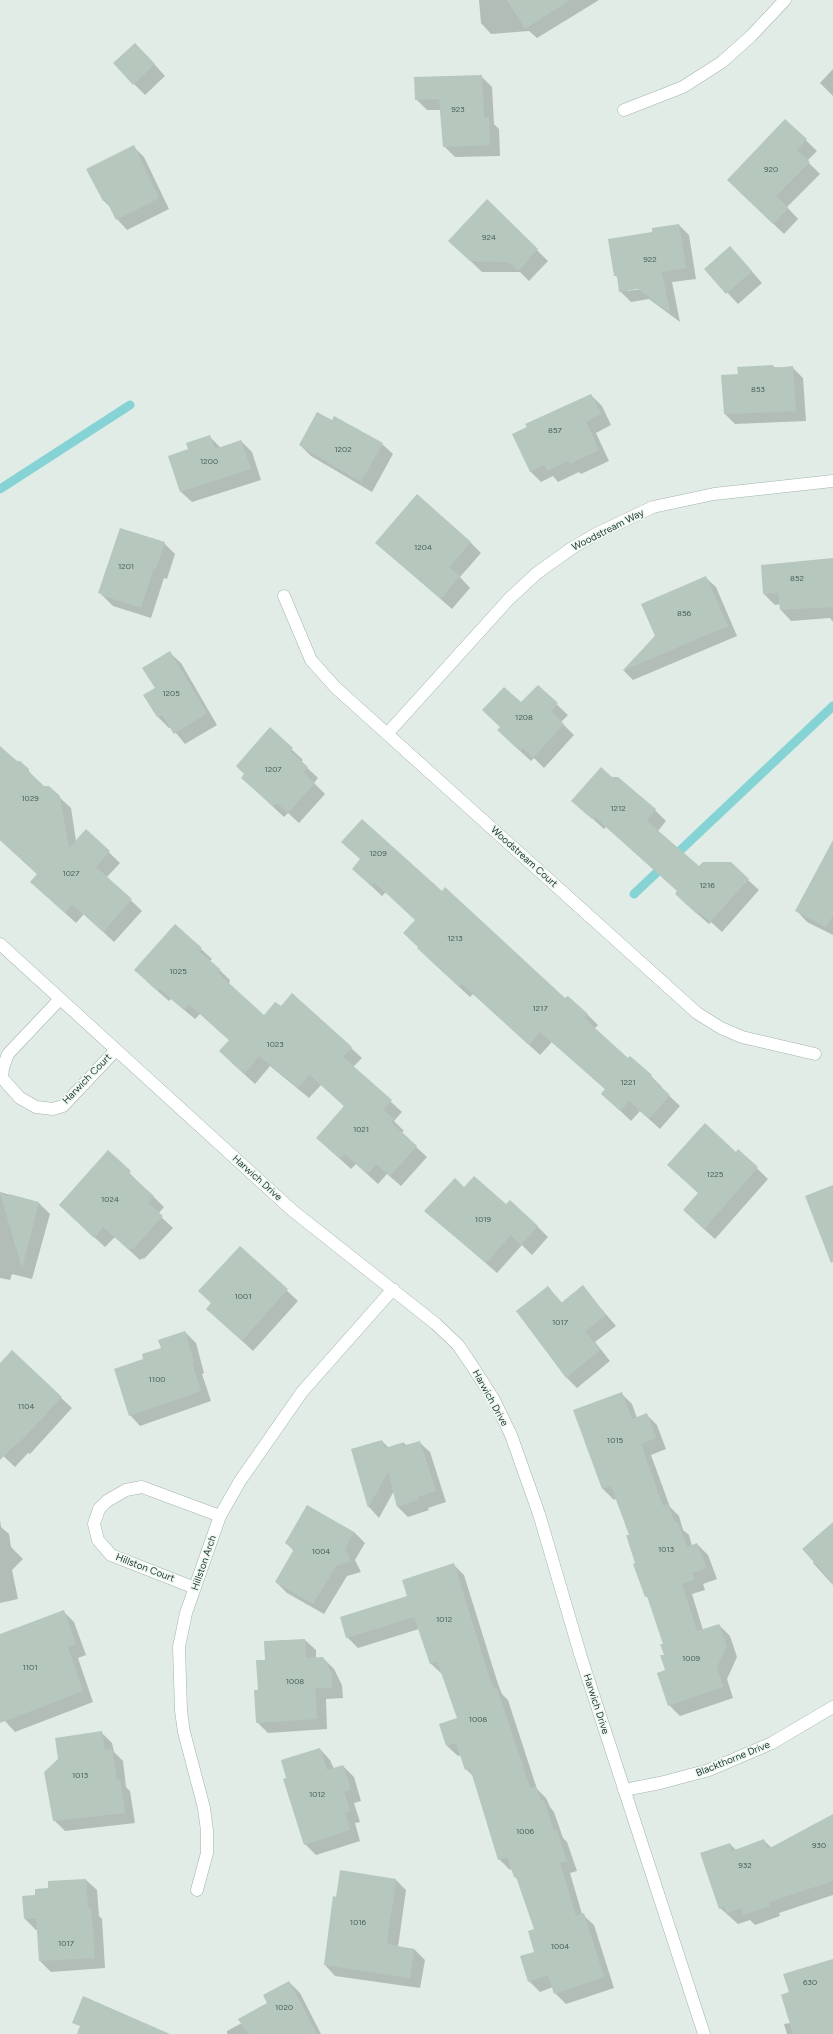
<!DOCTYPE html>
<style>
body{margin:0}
canvas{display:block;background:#e0ece5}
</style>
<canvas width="833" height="2034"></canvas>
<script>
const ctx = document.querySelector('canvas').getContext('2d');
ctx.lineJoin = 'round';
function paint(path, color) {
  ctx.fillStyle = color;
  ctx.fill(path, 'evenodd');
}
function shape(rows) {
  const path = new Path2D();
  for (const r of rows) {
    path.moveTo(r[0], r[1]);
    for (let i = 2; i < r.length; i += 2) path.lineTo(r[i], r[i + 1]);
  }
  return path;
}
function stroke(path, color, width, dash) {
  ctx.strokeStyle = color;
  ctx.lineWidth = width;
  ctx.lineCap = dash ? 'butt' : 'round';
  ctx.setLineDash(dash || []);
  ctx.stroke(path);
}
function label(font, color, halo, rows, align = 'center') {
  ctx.font = font + ' Figtree,sans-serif';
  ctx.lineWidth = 3.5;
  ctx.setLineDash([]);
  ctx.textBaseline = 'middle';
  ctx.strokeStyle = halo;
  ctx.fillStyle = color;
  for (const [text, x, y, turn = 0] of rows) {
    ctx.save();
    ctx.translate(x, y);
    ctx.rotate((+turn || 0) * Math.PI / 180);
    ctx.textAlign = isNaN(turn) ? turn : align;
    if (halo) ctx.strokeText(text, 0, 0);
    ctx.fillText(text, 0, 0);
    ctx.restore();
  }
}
paint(shape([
 [479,0,599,0,537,38,529,31,491,34,481,23],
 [146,55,165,76,145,95,134,84],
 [833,69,833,96,820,83],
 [481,76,492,87,494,124,499,129,500,156,455,157,444,146,441,110,427,110,416,99],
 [785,120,817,151,807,161,820,174,787,207,798,219,784,234,739,191],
 [133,146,144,157,169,209,127,230,117,219,110,207,104,201,88,169],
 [487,201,548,261,529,281,520,272,482,272,460,251],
 [679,225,689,235,696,279,672,282,680,322,649,299,631,302,620,291,618,278,615,275,653,233],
 [627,289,643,289,627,291],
 [740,258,762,283,738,304,705,269],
 [792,367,803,378,806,421,735,424,724,413,739,375,738,368],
 [591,395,602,406,611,425,596,433,609,461,581,474,579,472,558,482,553,476,541,482,530,471],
 [332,421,382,444,393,454,372,492,311,456,300,445],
 [209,436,221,448,241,441,252,452,261,480,192,502,181,492,189,449],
 [470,542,481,553,460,577,470,588,452,609,376,543],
 [164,543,175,554,167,579,164,578,151,618,113,606,99,592],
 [833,559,833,622,830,618,791,621,781,610,780,604,775,605,764,594,762,566],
 [706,578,716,587,737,636,633,680,624,671],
 [170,653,181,663,217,725,185,744,171,727,169,728,158,717,145,696,156,689],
 [538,687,568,715,561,722,574,735,544,768,534,758,531,761,509,741,521,704],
 [270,729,303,760,301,762,318,778,314,783,325,794,299,823,288,813,284,817,242,778],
 [3,750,28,770,39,783,59,797,71,808,76,841,86,830,120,863,107,877,142,911,114,942,84,914,76,923,42,892,38,875,0,840,0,752],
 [655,810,666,821,658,831,699,868,748,880,759,890,722,932,711,922,709,924,687,905,676,894,678,891,606,827,604,829,584,811],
 [353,869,442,892,565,1000,587,1014,598,1025,594,1029,628,1060,630,1057,651,1076,662,1087,661,1088,680,1106,660,1129,640,1111,631,1121,613,1104,606,1090,552,1042,540,1055,473,994,470,997,429,959,416,920,386,892,382,896],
 [833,878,833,935,807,922,797,911],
 [201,949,212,959,210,961,230,980,229,985,264,1017,351,1048,362,1058,353,1067,402,1112,394,1121,404,1131,401,1133,427,1157,401,1186,387,1174,378,1184,356,1164,351,1169,328,1148,345,1107,321,1085,309,1098,270,1066,255,1084,231,1062,230,1041,200,1014,195,1019,171,999,169,1001,146,981],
 [739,1151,768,1179,715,1239,695,1221],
 [108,1152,164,1207,158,1214,173,1228,144,1259,143,1258,140,1260,115,1237,105,1247,71,1216],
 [464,1189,506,1206,537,1226,548,1237,532,1255,522,1245,497,1273,426,1211],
 [0,1192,39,1203,50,1214,32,1279,12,1274,10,1280,0,1278],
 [240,1247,298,1301,253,1351,218,1319,212,1303],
 [548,1287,562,1303,583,1287,616,1326,595,1342,610,1361,577,1388,566,1377],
 [185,1332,196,1343,204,1373,202,1374,211,1401,140,1426,130,1415,145,1360],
 [12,1352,72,1408,30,1454,28,1453,15,1467,0,1453,0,1364],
 [621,1393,632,1404,637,1418,646,1414,657,1425,666,1449,651,1455,670,1507,679,1516,683,1530,689,1535,692,1546,697,1544,708,1555,717,1579,703,1584,705,1590,692,1594,703,1630,719,1625,730,1636,737,1657,727,1679,733,1698,680,1716,669,1705,664,1644,650,1600,646,1596,630,1535,616,1499,614,1500,603,1489,574,1411],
 [382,1441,389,1448,404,1443,407,1446,419,1442,430,1452,446,1502,428,1508,429,1510,408,1517,397,1506,394,1491,379,1518,369,1507,352,1450],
 [307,1506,354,1532,365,1543,355,1560,361,1572,347,1576,324,1614,287,1593,276,1582,294,1551,286,1543],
 [0,1520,1,1527,9,1534,11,1547,23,1559,12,1570,18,1599,0,1603],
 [833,1523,833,1585,813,1563],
 [453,1564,464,1575,498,1684,502,1694,508,1700,537,1789,546,1798,550,1807,554,1812,563,1838,567,1842,577,1871,570,1873,582,1914,594,1925,614,1988,566,2004,555,1993,553,1987,540,1992,529,1981,535,1953,535,1930,519,1881,515,1877,512,1869,510,1870,499,1859,473,1776,466,1769,461,1755,458,1756,447,1746,458,1718,442,1674,430,1663,419,1629,358,1648,347,1637,409,1597],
 [64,1612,74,1622,86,1655,78,1658,93,1702,15,1732,5,1721,0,1708,0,1635],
 [305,1640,316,1650,316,1659,323,1658,334,1669,342,1685,343,1698,326,1699,327,1729,268,1733,257,1722,259,1691,266,1660],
 [101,1732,112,1743,114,1752,123,1761,126,1787,130,1791,135,1823,65,1831,54,1820],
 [320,1749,330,1760,334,1769,343,1766,354,1777,361,1801,354,1803,360,1822,355,1823,360,1841,316,1855,305,1844],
 [833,1820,833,1895,779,1913,780,1916,755,1925,750,1920,738,1924,720,1908,730,1844,736,1850,764,1841,772,1848],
 [395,1879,406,1890,398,1947,414,1949,425,1960,420,1988,335,1976,325,1965],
 [86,1880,97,1890,99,1916,102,1919,105,1968,51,1972,40,1961,38,1929,36,1930,25,1919,49,1889,49,1882],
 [833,1961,833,2034,787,2034,784,2024,790,2023,790,1993],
 [289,1982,300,1993,321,2034,227,2034,227,2031,242,2023,269,2004]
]), '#0003');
stroke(shape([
 [0,489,130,405],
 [634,894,833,706]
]), '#85d3d5', 9);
paint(shape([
 [507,0,570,0,525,29],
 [135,43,155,64,133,85,113,63],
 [482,75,484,117,489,117,490,145,443,147,439,99,415,100,414,77],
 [785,119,807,139,797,150,810,162,776,196,788,208,773,224,727,180],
 [134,145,159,198,116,220,106,200,103,201,86,169],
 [487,199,538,249,518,271,508,262,470,261,448,241],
 [679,224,686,268,662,272,670,313,638,289,619,292,617,276,614,276,608,239,652,232,652,228],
 [730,246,752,271,726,294,704,269],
 [773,365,775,368,793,366,796,411,724,414,721,375,738,374,737,367],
 [591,394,601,414,586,422,599,450,570,464,568,461,547,471,544,465,530,472,512,434,527,427,525,424],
 [317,412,332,420,334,416,383,443,361,482,299,445],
 [210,435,215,449,241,440,251,469,180,492,168,456,188,449,186,443],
 [417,494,471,542,449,567,460,576,441,599,375,543],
 [120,528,165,542,156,569,154,568,141,608,101,595,102,594,98,593],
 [833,558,833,607,780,610,778,593,763,594,761,565],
 [706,576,728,626,622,671,655,636,641,604],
 [170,651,207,713,174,734,162,715,157,717,143,695,155,688,142,668],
 [538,685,558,703,551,711,564,724,533,758,523,748,520,751,497,730,500,727,482,710,504,687,521,702],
 [270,727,293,748,290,751,308,767,303,772,315,783,288,813,277,803,273,806,241,778,244,774,236,766],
 [0,746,17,761,20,761,29,769,29,772,44,786,49,786,60,796,69,848,86,829,110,851,96,867,132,899,103,932,72,904,65,913,30,882,37,874,0,840],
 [601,767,612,777,618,777,656,809,647,821,699,866,703,862,731,862,749,879,710,922,699,912,697,914,675,894,677,891,595,817,592,819,571,801],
 [362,819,442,891,445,887,565,998,568,996,588,1014,584,1018,628,1058,630,1056,652,1075,650,1077,670,1095,649,1119,629,1101,620,1111,601,1094,605,1089,540,1032,529,1045,462,984,459,987,417,948,418,947,403,933,415,920,374,882,371,886,352,869,360,859,341,842],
 [833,840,833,916,826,927,795,911],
 [175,924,202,948,199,951,220,969,219,974,264,1015,275,1002,281,1006,292,993,352,1047,343,1057,392,1100,383,1110,394,1119,391,1122,417,1146,390,1176,376,1164,367,1174,345,1154,340,1159,316,1138,344,1106,310,1075,298,1088,259,1056,244,1074,219,1051,229,1040,189,1004,184,1010,160,989,158,991,134,970],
 [705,1123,736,1152,738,1149,758,1167,704,1229,683,1210,698,1193,667,1165],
 [108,1150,131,1171,129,1174,154,1196,148,1203,163,1216,133,1249,131,1248,129,1250,103,1227,94,1238,59,1205],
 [474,1176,506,1204,510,1200,538,1226,521,1245,511,1235,486,1263,424,1211,455,1178,464,1187],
 [833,1185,833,1262,831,1263,805,1196],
 [0,1193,8,1196,9,1194,39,1202,22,1268],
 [240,1246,288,1289,242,1341,206,1309,211,1303,198,1291],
 [583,1285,606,1315,585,1331,600,1350,566,1378,516,1311,548,1286,561,1303],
 [185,1331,194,1362,192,1363,201,1391,129,1416,114,1369,143,1359,142,1354,161,1348,158,1340],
 [12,1350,62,1397,18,1444,17,1443,0,1460,0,1363],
 [622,1392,632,1419,647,1413,656,1438,641,1444,663,1506,668,1504,674,1521,678,1523,687,1547,697,1543,707,1568,692,1573,695,1579,682,1584,697,1631,719,1624,727,1646,717,1667,723,1687,668,1706,657,1673,665,1670,660,1655,664,1655,660,1644,663,1644,647,1596,645,1597,633,1564,635,1563,626,1535,629,1535,611,1486,602,1489,573,1410],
 [382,1440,385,1448,404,1442,402,1446,420,1441,436,1491,418,1497,418,1500,397,1507,388,1472,368,1508,351,1449],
 [307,1505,354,1532,345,1549,351,1561,336,1566,313,1604,275,1582,294,1549,285,1543],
 [833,1522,833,1583,802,1549],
 [454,1563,488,1673,494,1689,497,1688,530,1788,536,1786,541,1801,544,1800,554,1831,557,1830,567,1861,560,1863,576,1916,584,1913,604,1977,554,1994,548,1975,528,1982,520,1956,534,1952,528,1931,534,1929,516,1877,514,1877,507,1857,498,1860,470,1768,465,1770,456,1743,446,1746,439,1724,457,1718,437,1661,430,1664,414,1617,346,1638,340,1617,407,1596,402,1580],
 [64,1610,76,1644,68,1647,83,1691,0,1723,0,1634],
 [305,1639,306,1658,323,1657,332,1673,332,1688,315,1688,317,1719,256,1723,254,1690,258,1690,256,1660,265,1660,264,1641],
 [102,1731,105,1750,112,1749,117,1780,120,1779,125,1813,53,1821,44,1772,58,1759,55,1738],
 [320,1748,327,1770,343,1765,351,1790,344,1792,350,1811,345,1812,350,1830,304,1845,283,1779,286,1778,281,1760],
 [833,1814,833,1881,769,1902,770,1906,743,1915,741,1908,727,1913,724,1907,719,1909,700,1853,730,1843,732,1851,764,1839,768,1849],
 [340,1870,396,1879,387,1944,414,1949,410,1978,324,1965,333,1896,336,1897],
 [86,1879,88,1908,91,1908,95,1958,39,1961,36,1918,24,1919,22,1896,35,1895,35,1889,48,1888,48,1881],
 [833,1959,833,2034,793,2034,781,1995,789,1992,783,1974],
 [289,1981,317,2034,248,2034,238,2019,267,2003,263,1995],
 [83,1996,170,2034,77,2034,80,2026,72,2023]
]), '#b6c7be');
const minor = shape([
 [624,110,683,87,722,62,751,36,785,0],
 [284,596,311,660,335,687,697,1013,721,1028,742,1037,815,1054],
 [387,734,509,599,537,573,572,548,596,534,653,507,714,494,833,481],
 [0,944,293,1211,436,1324,458,1345,471,1364,494,1400,511,1435,539,1514,581,1657,704,2034],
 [60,999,8,1054,3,1068,2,1078,20,1098,36,1107,53,1109,63,1106,116,1050],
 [195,1588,111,1555,98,1540,94,1524,99,1509,107,1501,126,1490,142,1487,220,1516],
 [624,1790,660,1783,709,1770,772,1743,833,1707],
 [197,1890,207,1853,207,1831,204,1808,184,1732,181,1711,179,1647,186,1613,220,1516,240,1481,302,1392,393,1289]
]);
stroke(minor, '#a3b4ac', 13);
stroke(minor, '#fff', 12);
label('8px', '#466055', null, [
 ["923",458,110],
 ["920",771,170],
 ["924",489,238],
 ["922",650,260],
 ["853",758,390],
 ["857",555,431],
 ["1202",343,450],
 ["1200",209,462],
 ["1204",423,548],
 ["1201",126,567],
 ["852",797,579],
 ["856",684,614],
 ["1205",171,694],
 ["1208",524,718],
 ["1207",273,770],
 ["1029",30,799],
 ["1212",618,809],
 ["1209",378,854],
 ["1027",71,874],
 ["1216",707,886],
 ["1213",455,939],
 ["1025",178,972],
 ["1217",540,1009],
 ["1023",275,1045],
 ["1221",628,1083],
 ["1021",361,1130],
 ["1225",715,1175],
 ["1024",110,1200],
 ["1019",483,1220],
 ["1001",243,1297],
 ["1017",560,1323],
 ["1100",157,1380],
 ["1104",26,1407],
 ["1015",615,1441],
 ["1013",666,1550],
 ["1004",321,1552],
 ["1012",444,1620],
 ["1009",691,1659],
 ["1101",30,1668],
 ["1008",295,1682],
 ["1008",478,1720],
 ["1013",80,1776],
 ["1012",317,1795],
 ["1006",525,1832],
 ["930",819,1846],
 ["932",745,1866],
 ["1016",358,1923],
 ["1017",66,1944],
 ["1004",560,1947],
 ["630",810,1983],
 ["1020",284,2008]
]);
label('10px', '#203e32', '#f1f8f4', [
 ["Woodstream Way",608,530,-27],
 ["Woodstream Court",524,857,42],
 ["Harwich Court",87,1079,-46],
 ["Harwich Drive",257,1178,42],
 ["Harwich Drive",490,1398,61],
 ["Hillston Arch",204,1563,-71],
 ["Hillston Court",145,1568,21],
 ["Harwich Drive",596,1704,72],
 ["Blackthorne Drive",733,1759,-22]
]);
</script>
